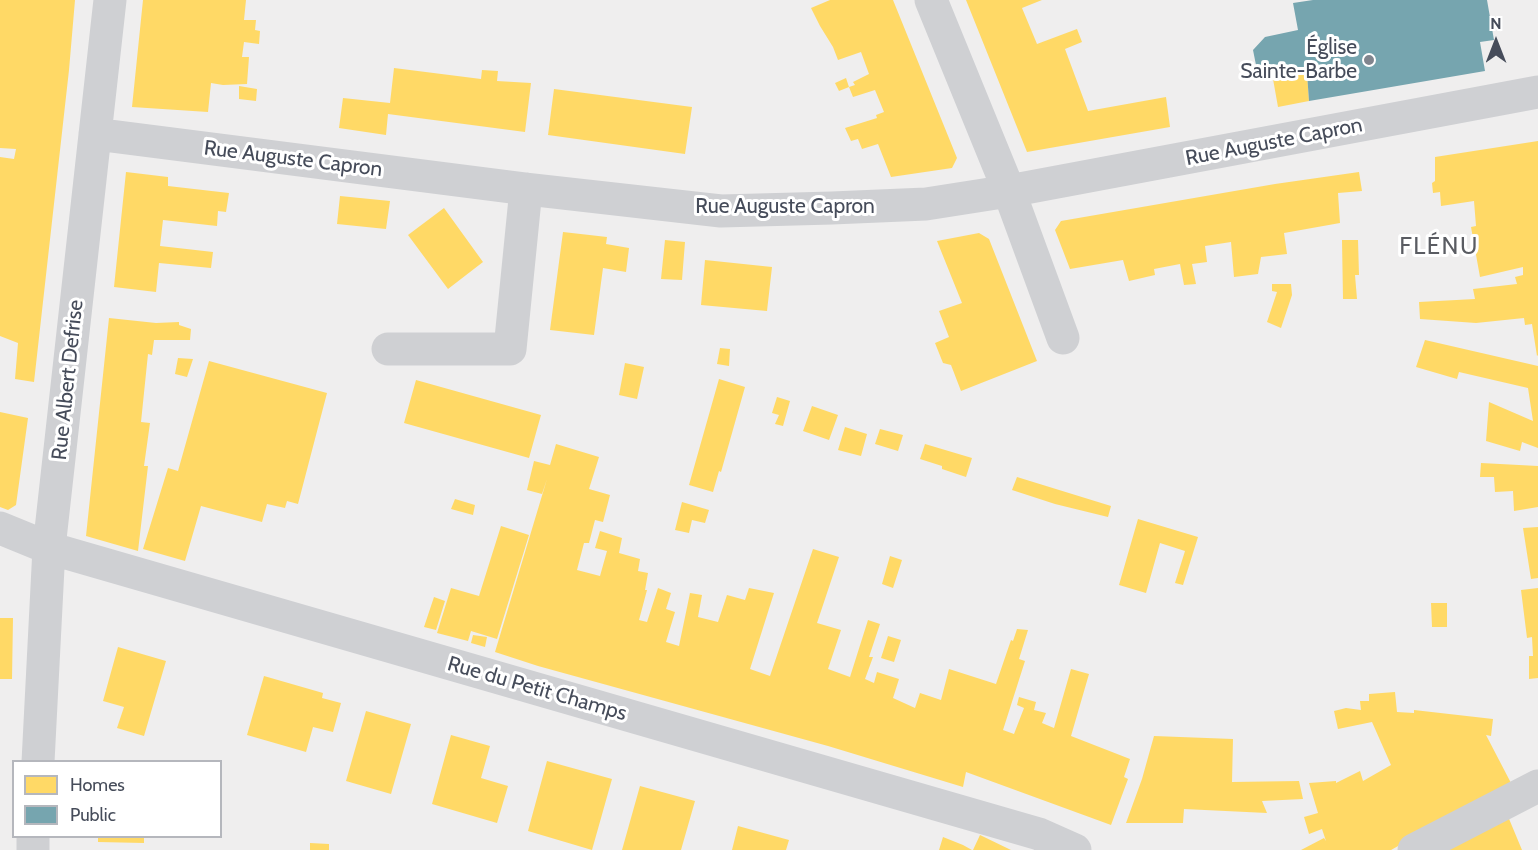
<!DOCTYPE html>
<meta charset="utf-8">
<style>
body{margin:0}
#map{position:relative;width:1538px;height:850px;overflow:hidden;background:#efeeee;font-family:Cabin,sans-serif}
canvas{display:block}
.legend{position:absolute;left:12px;top:760px;width:210px;height:78px;box-sizing:border-box;background:#fff;border:2px solid #b5b7bd;margin:0;padding:8px 10px;list-style:none;font-size:18px;color:#464c5a}
.legend li{display:flex;align-items:center;gap:12px;height:30px}
.legend b{width:30px;border:2px solid #b5b7bd}
.north{position:absolute;left:1466px;top:12px;width:60px;height:60px;-webkit-text-stroke:4px #fff;paint-order:stroke;rotate:0deg;font-size:16px;font-weight:700;line-height:24px;text-align:center;color:#464c5a}
.north::after{content:'';display:block;margin:auto;width:21px;height:27px;background:#464c5a;clip-path:polygon(50% 0,100% 100%,50% 72%,0 100%)}
</style>
<div id="map">
<canvas width="1538" height="850"></canvas>
<ul class="legend">
<li><b style="height:16px;background:#ffd966"></b>Homes</li>
<li><b style="height:16px;background:#76a5af"></b>Public</li>
</ul>
<div class="north">N</div>
</div>
<script>
const ctx = document.querySelector('canvas').getContext('2d');
ctx.lineJoin = 'round';
function paint(path, color) {
  ctx.fillStyle = color;
  ctx.fill(path, 'evenodd');
}
function shape(rows) {
  const path = new Path2D();
  for (const r of rows) {
    path.moveTo(r[0], r[1]);
    for (let i = 2; i < r.length; i += 2) path.lineTo(r[i], r[i + 1]);
  }
  return path;
}
function stroke(path, color, width, dash) {
  ctx.strokeStyle = color;
  ctx.lineWidth = width;
  ctx.lineCap = dash ? 'butt' : 'round';
  ctx.setLineDash(dash || []);
  ctx.stroke(path);
}
function label(font, color, halo, rows, align = 'center') {
  ctx.font = font + ' Cabin,sans-serif';
  ctx.lineWidth = 6;
  ctx.setLineDash([]);
  ctx.textBaseline = 'middle';
  ctx.strokeStyle = halo;
  ctx.fillStyle = color;
  for (const [text, x, y, turn = 0] of rows) {
    ctx.save();
    ctx.translate(x, y);
    ctx.rotate((+turn || 0) * Math.PI / 180);
    ctx.textAlign = isNaN(turn) ? turn : align;
    if (halo) ctx.strokeText(text, 0, 0);
    ctx.fillText(text, 0, 0);
    ctx.restore();
  }
}
paint(shape([
 [0,0,75,0,69,70,34,382,15,379,18,343,0,336,0,157,14,159,16,149,0,148],
 [143,0,246,0,244,20,256,20,255,30,260,31,259,44,244,42,242,57,249,57,247,84,223,85,211,83,208,112,132,107],
 [830,0,893,0,957,158,952,168,891,177,878,144,862,149,858,139,851,141,845,128,877,118,876,115,884,112,875,90,853,97,849,87,839,91,835,83,846,78,849,87,855,85,853,82,869,74,861,52,838,60,833,47,820,26,811,8],
 [966,0,1042,0,1022,8,1037,44,1077,29,1082,42,1065,49,1088,111,1166,97,1170,127,1027,152],
 [394,68,481,79,482,70,498,71,497,81,531,83,525,132,388,114,386,135,339,128,343,98,390,103],
 [1307,73,1309,101,1278,107,1273,79],
 [239,86,257,89,256,101,239,99],
 [554,89,692,107,685,154,548,135],
 [1538,141,1538,355,1537,356,1532,324,1525,325,1524,318,1476,323,1420,319,1419,302,1475,299,1473,289,1517,284,1515,277,1523,275,1523,267,1480,277,1471,227,1476,226,1474,201,1441,206,1440,192,1433,193,1432,183,1435,181,1435,157],
 [126,172,168,177,168,186,229,193,226,212,218,211,217,226,163,220,160,246,213,252,211,268,159,263,156,292,114,287],
 [1359,172,1362,191,1338,193,1340,223,1284,233,1287,254,1261,257,1258,274,1234,277,1231,242,1205,246,1207,262,1192,264,1196,284,1184,285,1180,264,1154,269,1155,275,1129,281,1123,260,1070,269,1055,230,1061,221,1275,184],
 [340,196,390,201,386,229,337,224],
 [444,208,483,262,448,289,408,235],
 [563,232,607,237,606,244,629,248,626,272,603,268,594,335,550,330],
 [979,233,989,239,1037,361,961,391,951,365,943,363,935,343,949,337,939,311,962,303,937,241],
 [665,240,685,242,682,280,661,279],
 [1342,240,1358,240,1359,275,1355,275,1357,299,1343,299],
 [705,260,772,267,767,311,701,305],
 [1272,284,1291,284,1292,295,1281,328,1267,322,1277,292,1272,291],
 [109,318,156,323,179,322,179,325,191,329,190,340,154,340,152,355,148,354,141,422,150,423,144,466,148,466,138,551,86,536],
 [1425,340,1538,366,1538,448,1522,442,1520,451,1486,441,1489,402,1533,421,1528,388,1459,372,1457,379,1416,367],
 [720,348,730,349,729,366,717,364],
 [178,358,193,359,187,377,175,374],
 [209,361,327,393,298,504,287,501,285,508,267,504,262,522,201,506,185,561,143,549,168,468,178,471],
 [625,363,644,367,637,399,619,395],
 [719,379,745,387,721,472,719,471,713,492,689,485],
 [416,380,541,415,529,458,404,423],
 [777,397,790,401,783,426,775,424,779,415,772,413],
 [812,406,838,415,829,440,803,431],
 [0,412,28,418,16,505,8,510,0,507],
 [845,427,867,434,861,456,838,450],
 [880,429,903,435,898,451,875,444],
 [556,444,599,457,589,489,610,495,603,522,595,520,589,543,584,543,577,570,600,576,607,551,595,548,600,531,622,538,619,553,640,559,638,571,648,573,645,590,647,590,639,620,647,622,658,588,671,593,666,609,675,612,666,642,679,646,690,593,702,595,698,617,718,622,727,595,745,600,749,588,774,593,750,669,770,676,813,549,839,557,817,623,841,630,828,669,850,677,868,620,880,624,869,657,873,657,865,679,874,683,877,672,899,679,893,698,915,708,920,693,941,700,949,669,996,684,1011,640,1013,641,1017,629,1028,630,1019,659,1025,661,1003,730,1014,734,1024,708,1017,705,1019,697,1036,702,1034,710,1046,713,1042,723,1054,728,1071,669,1089,674,1071,736,1130,759,1124,777,1128,779,1111,825,966,772,963,787,828,746,538,666,495,652,547,479,542,494,527,490,534,461,550,465],
 [925,444,972,458,966,477,942,469,942,466,920,459],
 [1481,463,1538,466,1538,507,1514,511,1513,491,1495,492,1494,477,1480,477],
 [1017,477,1111,506,1108,517,1055,504,1012,490],
 [455,499,475,505,473,515,451,509],
 [682,502,709,510,705,523,692,520,689,533,675,530],
 [1138,519,1198,537,1183,585,1175,583,1185,551,1160,543,1146,593,1119,585],
 [501,526,529,535,497,639,471,631,468,641,437,633,451,588,479,596],
 [1538,527,1538,578,1531,579,1523,528],
 [890,556,902,560,893,588,882,584],
 [1538,588,1538,678,1529,679,1529,656,1533,656,1532,637,1527,638,1521,590],
 [434,597,445,601,436,630,424,627],
 [1431,603,1447,603,1447,627,1432,627],
 [0,618,13,618,12,679,0,679],
 [473,635,487,637,485,647,471,643],
 [888,636,901,640,894,662,881,658],
 [118,647,166,661,144,736,117,728,124,707,103,701],
 [264,676,323,693,322,698,341,703,333,732,313,727,306,752,247,735],
 [1395,692,1397,712,1414,713,1414,710,1493,719,1491,736,1486,735,1511,783,1391,850,1301,850,1324,838,1326,841,1322,829,1309,834,1304,817,1318,813,1309,783,1336,781,1336,783,1360,771,1363,781,1391,765,1372,722,1338,729,1334,711,1346,708,1361,710,1360,701,1369,701,1369,694],
 [366,711,411,724,391,794,346,781],
 [451,735,490,746,481,778,508,786,497,823,432,804],
 [1154,736,1233,739,1232,782,1299,781,1303,799,1262,801,1267,813,1184,809,1183,823,1126,823,1142,779],
 [547,761,612,779,592,850,528,831],
 [640,786,695,801,681,850,622,850],
 [1507,814,1522,850,1442,850],
 [738,826,789,840,786,850,732,850],
 [980,835,1011,850,973,850],
 [98,837,144,837,144,843,98,842],
 [943,837,963,845,972,850,939,850],
 [310,843,329,844,329,850,310,850]
]), '#ffd966');
paint(shape([
 [1313,0,1487,0,1494,40,1480,42,1485,71,1309,101,1307,73,1273,79,1257,70,1253,50,1265,37,1298,30,1293,3]
]), '#76a5af');
stroke(shape([
 [931,0,1009,191,1063,338],
 [95,134,526,189,721,211,832,208,926,204,1009,191,1538,92],
 [388,349,510,349,526,189],
 [0,528,49,548,1039,834,1075,850],
 [38,762,49,548,110,0],
 [33,850,33,836],
 [1414,850,1538,786]
]), '#cfd0d3', 33);
for (const [x, y, r, color] of [
 [1369,60,6,"#81858e"]
]) {
  const dot = new Path2D();
  dot.arc(x, y, r, 0, 2 * Math.PI);
  ctx.fillStyle = color;
  ctx.fill(dot);
  stroke(dot, '#fff', 2);
}
label('21px', '#464c5a', '#fff', [
 ["Église",1357,48],
 ["Sainte-Barbe",1357,72]
], 'right');
label('21px', '#464c5a', '#fff', [
 ["Rue Auguste Capron",1274,142,-11],
 ["Rue Auguste Capron",293,159,7],
 ["Rue Auguste Capron",785,207],
 ["Rue Albert Defrise",68,380,-84],
 ["Rue du Petit Champs",537,689,16]
]);
ctx.letterSpacing = '1.5px';
label('24px', '#5a5c62', '#fff', [
 ["FLÉNU",1439,247]
]);
ctx.letterSpacing = '0px';
</script>
